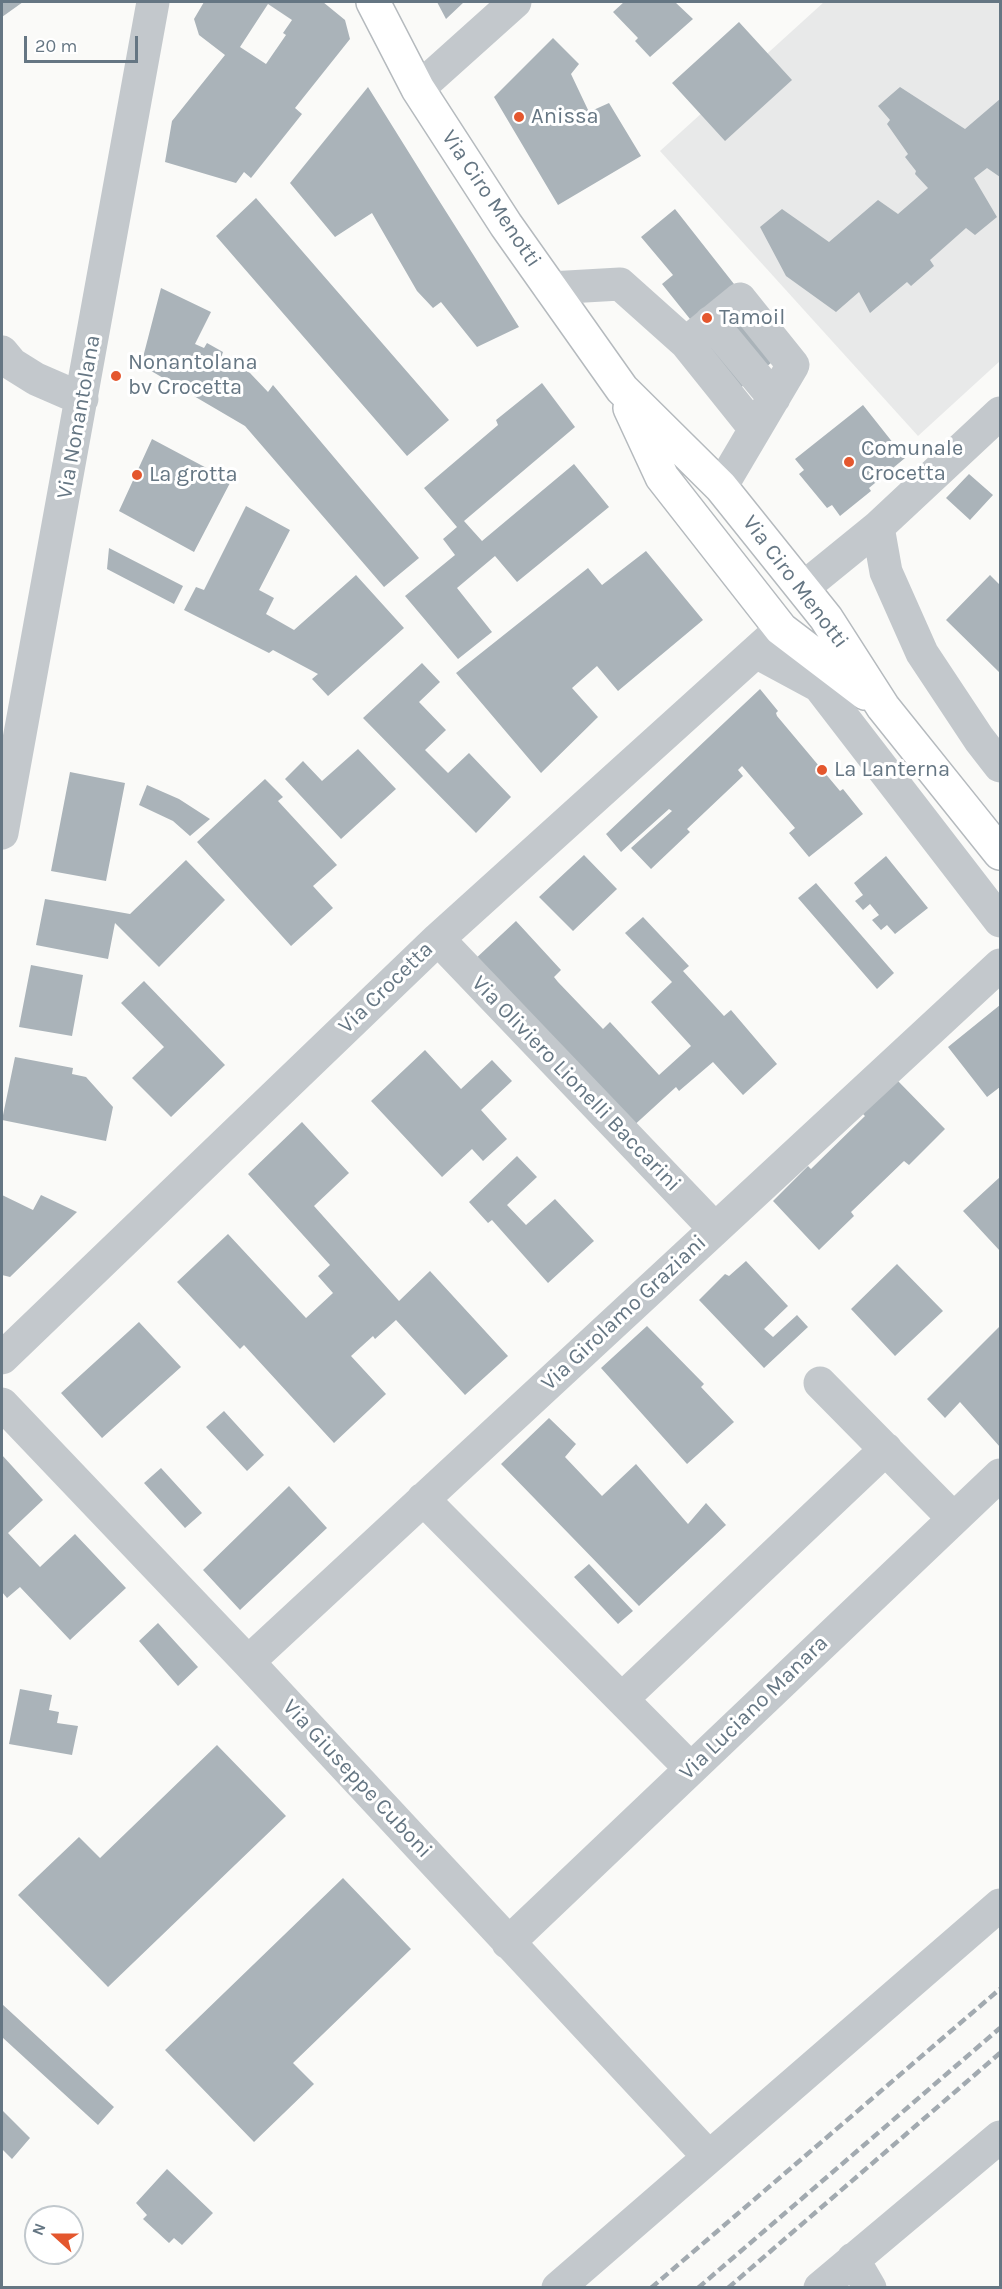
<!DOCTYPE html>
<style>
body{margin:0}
#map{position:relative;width:1002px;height:2289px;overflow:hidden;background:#fafaf8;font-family:Karla,sans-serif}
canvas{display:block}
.frame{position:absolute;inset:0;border:3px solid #657683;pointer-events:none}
.north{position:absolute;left:24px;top:2205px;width:60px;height:60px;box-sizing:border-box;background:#fff;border:2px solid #c1c8cd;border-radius:50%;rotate:291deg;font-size:16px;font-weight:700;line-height:24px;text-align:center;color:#657683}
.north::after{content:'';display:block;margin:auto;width:21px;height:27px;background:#e4572e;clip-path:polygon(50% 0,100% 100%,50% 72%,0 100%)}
.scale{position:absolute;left:24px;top:36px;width:114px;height:27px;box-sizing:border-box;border:3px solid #657683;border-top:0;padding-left:8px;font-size:18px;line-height:21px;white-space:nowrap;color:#657683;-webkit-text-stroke:4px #fff;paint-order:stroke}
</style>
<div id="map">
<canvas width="1002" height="2289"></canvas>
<div class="frame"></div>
<div class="north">N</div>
<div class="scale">20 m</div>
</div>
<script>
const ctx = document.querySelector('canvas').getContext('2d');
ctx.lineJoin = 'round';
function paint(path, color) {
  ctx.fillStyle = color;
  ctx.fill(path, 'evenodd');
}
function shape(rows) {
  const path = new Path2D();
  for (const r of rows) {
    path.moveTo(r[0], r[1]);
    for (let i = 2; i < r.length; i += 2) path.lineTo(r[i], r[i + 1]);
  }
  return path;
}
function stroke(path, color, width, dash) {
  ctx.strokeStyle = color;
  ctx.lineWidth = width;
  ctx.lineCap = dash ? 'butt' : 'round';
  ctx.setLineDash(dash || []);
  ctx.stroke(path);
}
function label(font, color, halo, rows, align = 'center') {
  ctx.font = font + ' Karla,sans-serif';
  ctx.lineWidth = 6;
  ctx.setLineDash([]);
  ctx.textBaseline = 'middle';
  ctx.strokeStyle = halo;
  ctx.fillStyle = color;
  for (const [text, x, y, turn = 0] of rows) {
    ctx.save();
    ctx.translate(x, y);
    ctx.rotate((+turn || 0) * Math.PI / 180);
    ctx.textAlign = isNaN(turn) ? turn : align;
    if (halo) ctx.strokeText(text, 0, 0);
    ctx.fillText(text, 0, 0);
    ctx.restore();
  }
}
paint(shape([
 [824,2,1000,2,1000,361,918,436,660,151]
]), '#e8e9e9');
paint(shape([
 [2,2,23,2,2,17],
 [204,2,323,2,345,20,350,39,295,108,302,114,251,178,244,172,236,183,165,162,172,121,225,55,199,35,194,19],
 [268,4,292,20,283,33,286,35,266,64,240,47],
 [437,2,464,2,446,19],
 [624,2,675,2,693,19,650,57,635,41,638,38,613,12],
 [739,22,792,80,725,141,672,83],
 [553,38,579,64,571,74,589,112,609,103,641,156,558,205,494,97],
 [368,87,426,180,519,327,477,347,441,302,433,308,417,291,372,213,335,237,290,183],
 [900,87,965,129,1000,99,1000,177,987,168,974,178,997,217,975,235,966,228,930,260,934,266,911,286,907,282,870,313,859,292,836,312,786,276,760,227,782,209,829,242,878,200,898,214,928,188,915,174,916,171,905,157,908,154,887,124,890,120,878,106],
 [256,198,449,420,407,456,216,236],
 [675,209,734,284,715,299,759,304,793,345,722,403,690,319,662,284,673,275,641,237],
 [161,288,211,312,195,344,204,348,207,343,223,352,221,358,250,373,268,392,273,385,419,558,384,587,245,426,141,365],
 [542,383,575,427,464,521,482,541,574,464,609,507,517,582,495,556,457,588,492,632,458,659,405,596,455,555,443,539,457,527,424,488,498,425,496,420],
 [863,405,905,458,869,488,871,491,840,516,832,505,827,508,799,474,804,470,795,459],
 [152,439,231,481,194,552,119,511],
 [969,474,993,495,970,520,946,498],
 [246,506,290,530,259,590,274,598,266,614,294,630,356,575,404,628,328,696,312,679,318,674,273,650,269,653,184,610,196,587,204,590],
 [109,548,183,586,174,604,107,569],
 [646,551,703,620,618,691,597,666,572,688,598,717,541,773,456,673,588,568,602,585],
 [990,575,1000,585,999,672,946,620],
 [422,663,440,682,419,702,446,730,425,750,448,773,469,753,511,797,476,833,363,718],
 [760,689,778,711,776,713,777,716,840,791,843,789,863,814,809,857,789,833,795,828,742,766,738,770,743,776,687,829,690,832,651,869,631,848,672,811,669,809,621,852,606,834],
 [358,749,396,789,341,839,285,779,303,761,322,781],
 [70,772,125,783,106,881,51,871],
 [265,779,283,797,278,801,337,865,313,886,333,908,291,946,197,842],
 [147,785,179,799,210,819,190,836,173,821,139,805],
 [584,855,617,889,573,931,539,897],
 [886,856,928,908,895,934,887,925,881,930,872,920,879,915,870,904,863,910,855,901,863,895,854,883],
 [186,860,225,900,159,967,115,923,108,959,36,945,45,899,130,914],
 [816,883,894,973,877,989,798,898],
 [643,917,689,966,683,971,724,1016,731,1010,777,1064,743,1095,713,1062,679,1091,676,1087,630,1129,473,961,516,921,561,970,554,977,558,982,603,1029,610,1022,659,1075,691,1046,651,1002,672,982,625,933],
 [31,965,83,975,72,1036,19,1027],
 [144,981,225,1065,171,1117,132,1078,164,1047,121,1003],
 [1000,1005,1000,1087,987,1097,948,1047],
 [425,1050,461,1089,492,1060,512,1081,481,1110,507,1139,483,1161,472,1149,442,1177,371,1101],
 [15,1057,73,1068,72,1074,86,1077,113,1107,106,1141,2,1120],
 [897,1080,945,1129,909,1165,904,1161,851,1212,854,1216,819,1250,773,1201,808,1166,811,1169,865,1116,862,1113],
 [302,1122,349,1173,314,1206,399,1301,430,1271,508,1356,465,1395,396,1320,375,1339,373,1336,351,1356,386,1394,334,1443,244,1345,240,1349,177,1282,228,1234,306,1318,333,1293,318,1276,330,1265,248,1174],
 [517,1156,537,1177,507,1205,526,1225,555,1199,594,1241,548,1283,492,1220,488,1223,469,1202],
 [1000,1177,1000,1251,963,1211],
 [2,1195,33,1210,41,1195,77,1212,10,1277,2,1275],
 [746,1261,788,1306,764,1329,773,1337,797,1315,808,1327,764,1368,699,1300,725,1274,729,1276],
 [897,1264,943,1311,895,1356,851,1309],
 [139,1322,181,1367,102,1438,61,1393],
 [647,1326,704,1384,701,1387,734,1422,687,1464,601,1368],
 [1000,1326,1000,1447,960,1402,945,1418,927,1399],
 [224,1411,264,1455,247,1471,206,1427],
 [549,1418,576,1444,565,1457,602,1496,636,1464,688,1524,706,1503,726,1525,639,1606,501,1464],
 [2,1455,43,1500,8,1533,40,1567,75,1534,126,1588,70,1640,20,1587,7,1598,2,1592],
 [161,1468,202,1513,185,1528,144,1483],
 [289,1486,327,1528,240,1610,203,1570],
 [589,1564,633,1611,618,1624,574,1577],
 [158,1623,198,1667,178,1686,139,1641],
 [20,1689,52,1695,49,1710,59,1712,57,1723,78,1726,72,1755,9,1744],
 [217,1745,286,1816,108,1987,18,1895,79,1837,100,1858],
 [343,1878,411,1949,293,2063,314,2084,254,2142,165,2050],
 [2,2004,114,2107,98,2125,2,2037],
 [2,2110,30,2138,12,2159,2,2149],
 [167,2169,213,2213,182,2245,174,2238,169,2243,143,2219,147,2215,136,2203]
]), '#aab3b9');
const major = shape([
 [373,2,418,89,506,225,622,389,721,487,826,618,883,707,1000,853],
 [630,408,662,477,781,629,865,693]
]);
stroke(major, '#b5babe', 36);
stroke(shape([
 [418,89,515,2],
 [550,288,620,284,686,343,740,299,793,365,721,487],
 [711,322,774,398],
 [686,343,755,429],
 [2,352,12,364,36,379,82,399],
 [878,527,886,572,922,653,979,739,1000,766],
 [803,588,878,527,1000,413],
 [756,652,819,686,1000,921],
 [2,833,153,2],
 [438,939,715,1229],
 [2,1358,438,939,781,629],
 [820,1383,953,1518],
 [2,1404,248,1662,709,2157],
 [423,1499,691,1769],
 [248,1662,1000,965],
 [622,1699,886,1449],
 [508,1943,1000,1475],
 [853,2259,870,2288],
 [558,2288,1000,1905],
 [820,2288,1000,2137]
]), '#c3c8cc', 33);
stroke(major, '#fff', 33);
stroke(shape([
 [651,2288,1000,1989],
 [698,2288,1000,2028],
 [728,2288,1000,2053]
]), '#a2aab0', 4.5, [9, 4.5]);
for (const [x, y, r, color] of [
 [519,117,6,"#e4572e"],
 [707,318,6,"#e4572e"],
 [116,376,6,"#e4572e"],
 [849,462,6,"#e4572e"],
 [137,475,6,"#e4572e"],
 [822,770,6,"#e4572e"]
]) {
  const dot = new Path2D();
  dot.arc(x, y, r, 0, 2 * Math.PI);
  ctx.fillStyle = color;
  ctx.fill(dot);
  stroke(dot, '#fff', 2);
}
label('22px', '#657683', '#fff', [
 ["Anissa",531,117],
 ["Tamoil",719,318],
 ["Nonantolana",128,363],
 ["bv Crocetta",128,388],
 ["Comunale",861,449],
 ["Crocetta",861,474],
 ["La grotta",149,475],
 ["La Lanterna",834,770]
], 'left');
label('22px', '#657683', '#fff', [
 ["Via Ciro Menotti",491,199,56],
 ["Via Nonantolana",79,417,-80],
 ["Via Ciro Menotti",795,582,53],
 ["Via Crocetta",386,988,-44],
 ["Via Oliviero Lionelli Baccarini",576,1084,46],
 ["Via Girolamo Graziani",624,1313,-43],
 ["Via Luciano Manara",754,1708,-44],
 ["Via Giuseppe Cuboni",357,1779,47]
]);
</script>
